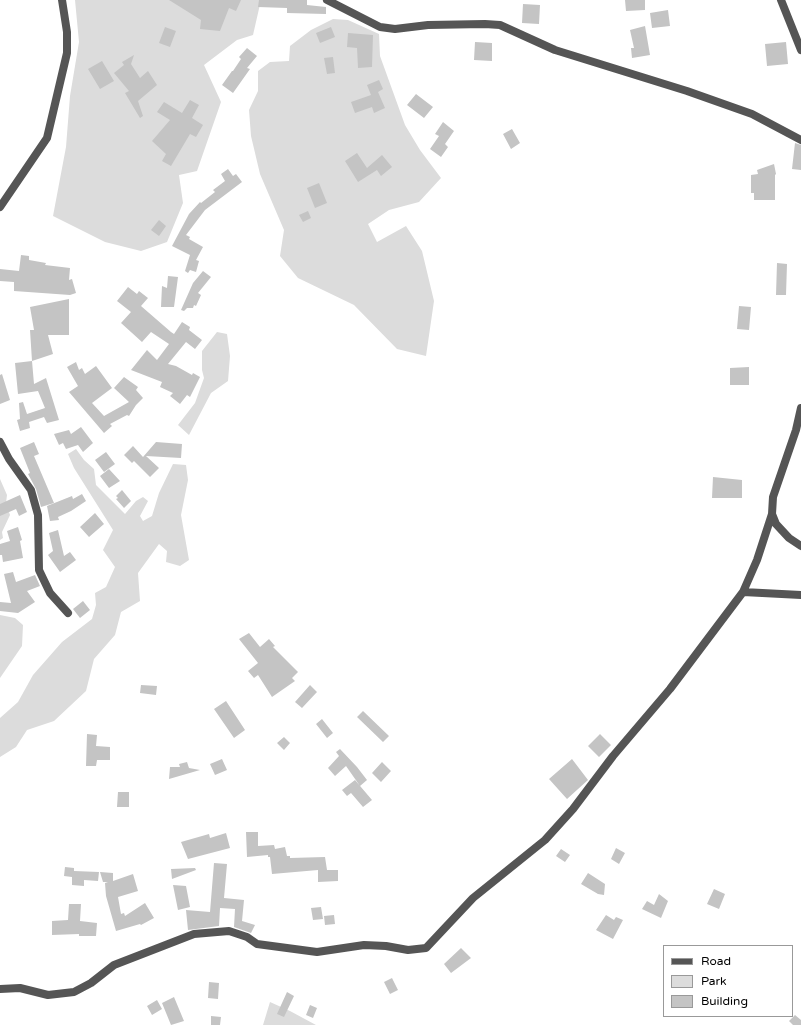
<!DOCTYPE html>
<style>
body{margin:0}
#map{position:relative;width:801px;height:1025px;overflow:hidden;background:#fff;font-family:"Varela Round",sans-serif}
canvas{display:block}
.legend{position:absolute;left:663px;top:945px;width:130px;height:72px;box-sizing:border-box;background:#fff;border:1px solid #999;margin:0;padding:5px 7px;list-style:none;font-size:12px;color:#000}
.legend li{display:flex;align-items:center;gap:8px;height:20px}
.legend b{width:20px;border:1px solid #999}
</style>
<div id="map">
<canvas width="801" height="1025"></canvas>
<ul class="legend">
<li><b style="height:5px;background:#555"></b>Road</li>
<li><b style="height:11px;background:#dcdcdc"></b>Park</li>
<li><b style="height:11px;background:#c4c4c4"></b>Building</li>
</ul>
</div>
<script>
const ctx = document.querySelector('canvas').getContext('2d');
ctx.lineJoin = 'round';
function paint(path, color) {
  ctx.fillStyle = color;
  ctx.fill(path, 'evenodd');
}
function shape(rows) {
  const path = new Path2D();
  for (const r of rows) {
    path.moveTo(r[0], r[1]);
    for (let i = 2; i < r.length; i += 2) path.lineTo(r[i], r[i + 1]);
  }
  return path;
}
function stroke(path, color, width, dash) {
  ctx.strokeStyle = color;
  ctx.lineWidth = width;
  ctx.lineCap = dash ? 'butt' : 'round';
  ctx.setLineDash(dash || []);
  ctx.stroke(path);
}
paint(shape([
 [75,0,261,0,253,35,237,40,204,65,221,102,197,171,179,175,183,203,167,242,141,251,105,242,53,216,66,147,70,96,79,42],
 [333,19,348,20,379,34,380,56,405,125,420,150,441,178,419,202,389,210,368,224,377,242,406,226,422,251,434,301,426,356,397,349,354,305,298,278,280,256,284,230,260,174,251,136,249,110,258,91,258,71,270,62,289,61,290,46,311,30],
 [217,332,227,334,230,356,228,381,211,393,189,435,178,425,195,403,204,378,202,370,202,351],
 [76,449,84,460,94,469,96,485,125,514,136,501,143,497,148,501,140,516,143,521,152,516,159,493,173,464,186,465,188,480,181,515,189,560,180,566,166,562,167,551,159,544,138,573,140,601,121,612,115,635,94,659,86,691,54,721,27,730,16,747,0,757,0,718,18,702,33,675,62,642,92,619,96,605,95,593,106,587,115,567,103,550,113,530,74,468,68,454],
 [0,479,7,495,6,503,10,515,2,532,3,538,0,540],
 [0,615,15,618,23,625,22,646,0,678],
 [270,1002,290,1011,316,1025,263,1025]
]), '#dcdcdc');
paint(shape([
 [169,0,241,0,236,11,229,8,220,31,200,29,201,20],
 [259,0,307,0,307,5,326,7,326,14,287,13,287,8,258,7],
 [625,0,645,0,645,10,626,11],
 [523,4,540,5,539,24,522,23],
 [668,10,670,26,652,28,650,13],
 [645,26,650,55,632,58,631,48,634,48,630,30],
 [165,27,176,31,170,47,159,43],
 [331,27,335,37,320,43,316,33],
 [348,33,373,35,372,67,358,68,357,48,347,47],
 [475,42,492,43,492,61,474,60],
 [786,42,788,64,767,66,765,44],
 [247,48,257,56,247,68,250,69,233,93,222,85,232,71,233,71,241,59,239,57],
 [134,55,131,64,140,78,148,71,157,85,138,101,143,116,140,118,125,93,129,91,114,73,124,65,122,62],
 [333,57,335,73,327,74,324,58],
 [102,61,114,81,100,89,88,69],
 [379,80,383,89,378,92,385,108,374,113,372,107,355,113,351,102,371,95,367,85],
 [416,94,433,107,424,118,407,105],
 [190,100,199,105,192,118,203,125,196,137,190,134,171,166,162,161,166,154,152,141,170,120,157,112,164,102,182,113],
 [443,122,454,131,445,144,448,147,441,157,430,149,439,136,435,134],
 [512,129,520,143,511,149,503,134],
 [795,143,801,145,801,170,792,169],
 [357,153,367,168,382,155,392,167,381,176,377,170,358,182,345,161],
 [774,164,776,174,775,175,775,200,754,200,754,193,751,193,751,175,758,174,757,170],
 [228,169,233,176,236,174,242,182,205,210,186,235,190,237,189,239,203,247,196,260,199,261,196,272,190,270,188,273,185,271,190,255,172,246,189,214,200,202,201,203,215,192,213,190,225,181,221,174],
 [319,183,327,203,315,208,307,188],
 [308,211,311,218,303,222,299,215],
 [159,220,166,226,159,236,151,230],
 [21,255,29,256,29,260,46,263,45,265,70,268,69,280,72,279,76,293,70,295,14,291,14,282,0,281,0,269,19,271],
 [777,263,787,264,786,295,776,295],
 [203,271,211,277,198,293,201,295,196,306,194,305,193,308,187,308,184,311,181,310,193,283],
 [168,276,178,277,174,307,161,307,162,286,167,288],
 [128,287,137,294,139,291,148,298,141,306,171,332,174,334,182,322,190,327,189,330,202,340,195,349,186,342,168,364,176,366,192,375,193,373,200,377,190,397,187,395,180,404,170,396,173,393,160,387,162,382,131,370,147,350,157,360,169,344,151,332,142,342,121,323,131,312,117,301],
 [69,299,69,335,48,335,53,354,32,361,30,330,34,330,30,307],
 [739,306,751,307,749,330,737,329],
 [32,361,34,384,46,378,59,420,47,423,44,417,29,422,30,428,20,431,17,420,20,419,19,403,23,402,27,414,45,408,38,391,18,394,15,363],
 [76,362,79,370,82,368,85,374,96,366,112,388,92,403,104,416,129,402,114,388,124,377,138,387,136,390,143,398,136,405,129,416,127,415,110,424,112,426,104,433,69,392,78,386,67,367],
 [749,367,749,385,730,385,730,368],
 [2,374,10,400,0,404,0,375],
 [81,427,93,443,83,452,78,445,66,449,63,443,59,445,54,434,69,430,71,434],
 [34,442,39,454,34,456,54,503,41,507,36,489,28,474,30,473,20,448],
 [156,442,182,444,181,458,146,456,159,468,150,477,134,461,132,463,124,455,133,446,143,457],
 [106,452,115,464,104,472,95,460],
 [109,469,120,481,109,488,100,476],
 [713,477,742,480,742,498,712,498],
 [122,490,131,501,124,508,116,499,118,498,116,496],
 [82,494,86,501,71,511,58,517,59,520,50,521,47,506,72,496,73,499],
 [20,495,27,512,19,516,16,509,0,516,0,504],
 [95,513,104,524,89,537,80,527],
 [18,527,22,540,20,541,23,558,3,562,2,555,0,555,0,544,10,541,7,531],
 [58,530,64,556,70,552,76,560,60,572,48,555,53,551,49,533],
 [13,572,16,582,35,575,40,586,27,591,35,602,18,613,0,611,0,602,11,603,4,574],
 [83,601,90,610,80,618,73,609],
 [249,633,260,647,269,639,275,646,273,647,298,672,292,678,295,681,272,697,258,675,254,678,248,671,258,663,239,639],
 [141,685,157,686,156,695,140,693],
 [310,685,317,692,302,708,295,702],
 [226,701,245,730,234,738,214,709],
 [363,711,389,736,383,742,357,717],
 [322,719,333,733,327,738,316,724],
 [87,734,97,735,96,746,110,747,110,760,97,760,96,766,86,766],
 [600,734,611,745,599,757,588,746],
 [284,737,290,743,284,750,277,743],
 [340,749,357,767,367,780,360,786,346,766,335,776,328,768,339,756,336,752],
 [222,759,227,770,215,775,210,764],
 [572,759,588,780,567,799,549,779],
 [187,762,189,768,200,770,169,779,170,767,180,767,179,764],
 [382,762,391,771,381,782,372,773],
 [355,780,372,800,363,807,351,793,347,796,342,790],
 [118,792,129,792,129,807,117,807],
 [246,832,258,832,258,846,274,845,275,849,285,847,287,856,290,856,290,858,325,857,327,870,338,870,338,881,318,882,318,870,272,874,270,857,268,857,268,855,247,857],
 [226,833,230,848,188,859,181,842,209,834,210,838],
 [616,848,625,853,619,864,611,859],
 [561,849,570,855,565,862,556,856],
 [214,863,227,864,224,898,244,900,242,921,255,925,251,933,234,927,235,909,220,908,219,926,188,930,186,910,210,912],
 [65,867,74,868,74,871,99,872,98,881,84,880,84,886,72,885,72,877,64,876],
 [195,868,196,870,172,879,171,869],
 [100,872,113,873,113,881,133,874,138,891,118,897,121,914,124,913,125,916,145,903,154,918,141,925,140,924,116,931,106,896,105,883,108,882,103,882],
 [588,873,605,884,604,895,598,894,581,884],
 [173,885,186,886,190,907,178,910],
 [714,889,725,894,719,909,707,904],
 [659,894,668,901,661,918,642,909,647,901,654,905],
 [69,904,81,904,80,921,97,923,96,936,79,936,79,934,52,935,52,921,68,920],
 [321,907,323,919,313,920,311,908],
 [334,915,335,924,325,925,324,916],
 [606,915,614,920,616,917,623,920,613,939,596,930],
 [461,948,471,958,451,973,444,964],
 [392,978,398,990,390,994,384,982],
 [209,982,219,983,218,999,208,998],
 [287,992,294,996,284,1017,277,1014],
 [174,997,184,1021,171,1025,162,1003],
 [157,1000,162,1009,152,1015,147,1006],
 [310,1005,317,1008,313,1018,306,1015],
 [795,1015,801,1020,801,1025,793,1025,789,1021],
 [211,1016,221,1017,220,1025,211,1025]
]), '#c4c4c4');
stroke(shape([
 [327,0,380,27,395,29,428,25,485,24,500,25,555,50,687,91,752,114,801,140],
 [781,0,801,50],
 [0,207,47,138,67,53,67,32,62,0],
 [801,408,796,430,773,497,772,514,776,524,789,538,801,546],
 [0,442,9,459,31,490,38,515,39,570,50,593,68,613],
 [743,592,801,595],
 [0,989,20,988,48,995,74,992,91,983,114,965,194,934,229,931,247,937,257,944,317,952,364,945,386,946,408,950,426,948,473,898,545,840,573,809,613,756,670,689,743,592,757,560,772,514]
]), '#555', 8);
</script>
